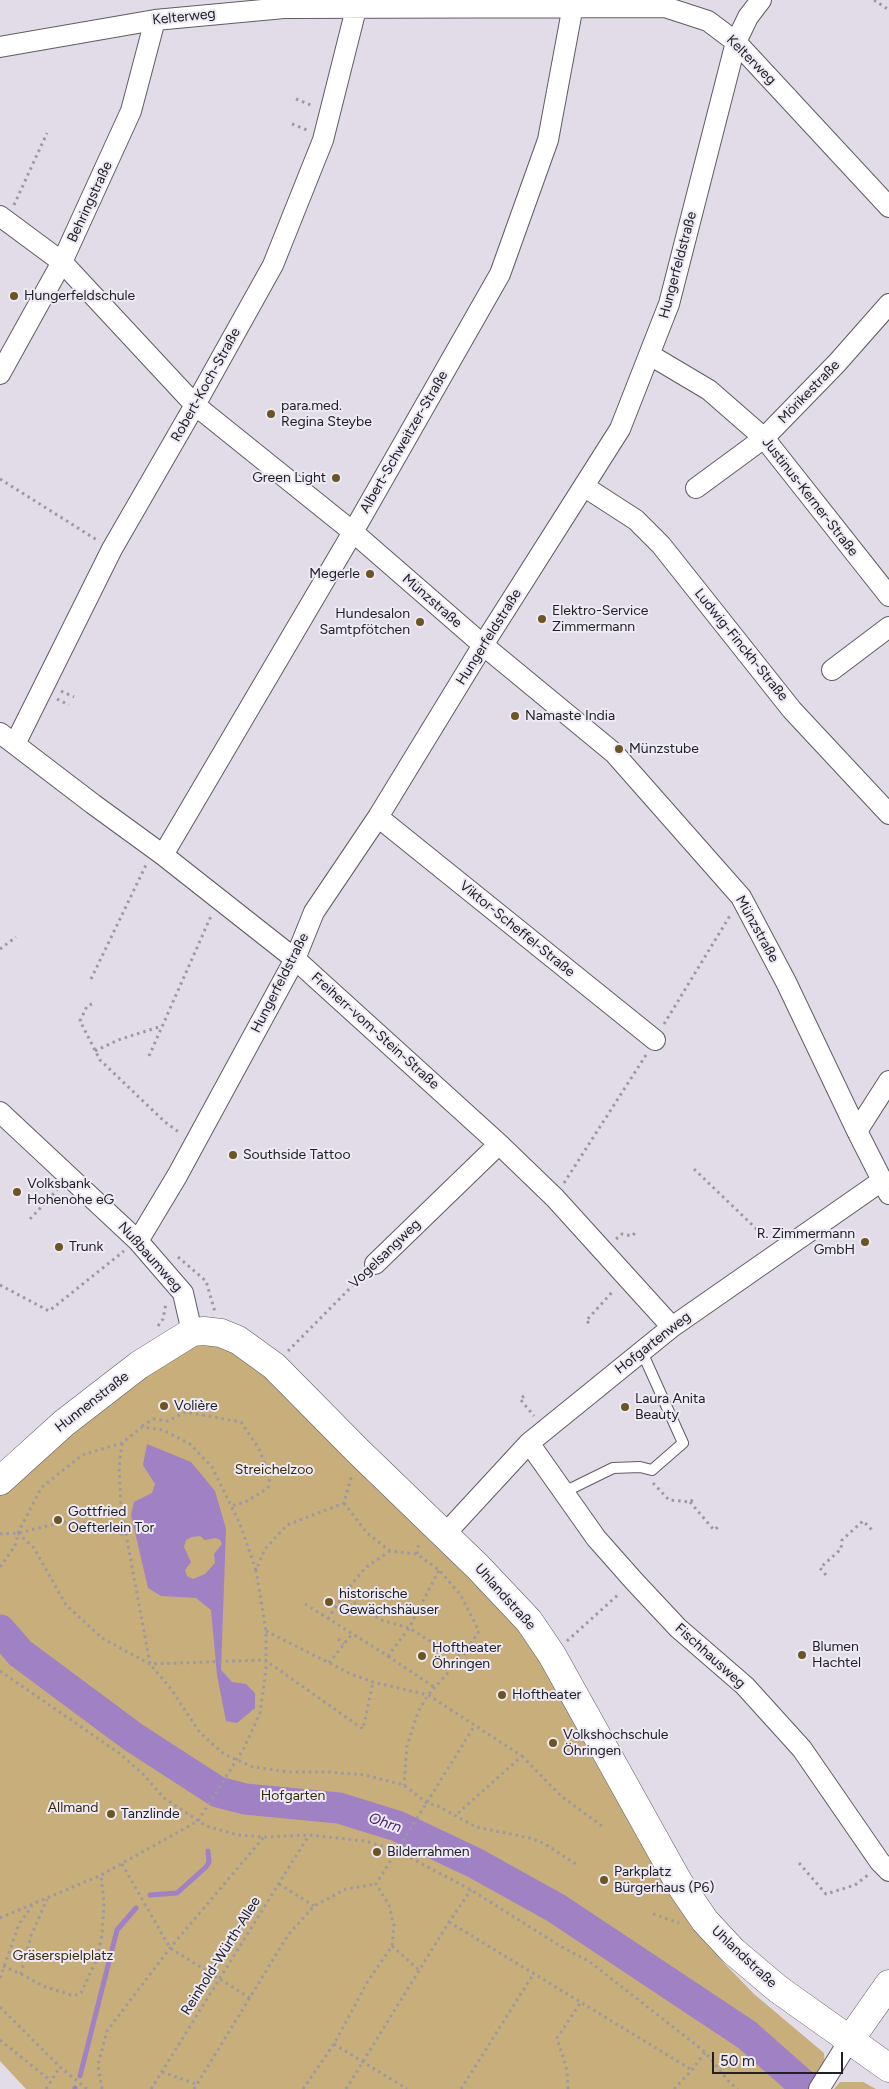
<!DOCTYPE html>
<meta charset="utf-8">
<style>
body{margin:0}
#map{position:relative;width:889px;height:2089px;overflow:hidden;background:#e1dce7;font-family:Figtree,sans-serif}
canvas{display:block}
.scale{position:absolute;left:712px;top:2052px;width:131px;height:22px;box-sizing:border-box;border:2px solid #212024;border-top:0;padding-left:6px;font-size:15px;line-height:18px;white-space:nowrap;color:#212024;-webkit-text-stroke:4px #eeeaf5;paint-order:stroke}
</style>
<div id="map">
<canvas width="889" height="2089"></canvas>
<div class="scale">50 m</div>
</div>
<script>
const ctx = document.querySelector('canvas').getContext('2d');
ctx.lineJoin = 'round';
function paint(path, color) {
  ctx.fillStyle = color;
  ctx.fill(path, 'evenodd');
}
function shape(rows) {
  const path = new Path2D();
  for (const r of rows) {
    path.moveTo(r[0], r[1]);
    for (let i = 2; i < r.length; i += 2) path.lineTo(r[i], r[i + 1]);
  }
  return path;
}
function stroke(path, color, width, dash) {
  ctx.strokeStyle = color;
  ctx.lineWidth = width;
  ctx.lineCap = dash ? 'butt' : 'round';
  ctx.setLineDash(dash || []);
  ctx.stroke(path);
}
function label(font, color, halo, rows, align = 'center') {
  ctx.font = font + ' Figtree,sans-serif';
  ctx.lineWidth = 4;
  ctx.setLineDash([]);
  ctx.textBaseline = 'middle';
  ctx.strokeStyle = halo;
  ctx.fillStyle = color;
  for (const [text, x, y, turn = 0] of rows) {
    ctx.save();
    ctx.translate(x, y);
    ctx.rotate((+turn || 0) * Math.PI / 180);
    ctx.textAlign = isNaN(turn) ? turn : align;
    if (halo) ctx.strokeText(text, 0, 0);
    ctx.fillText(text, 0, 0);
    ctx.restore();
  }
}
paint(shape([
 [221,1333,501,1590,691,1922,722,1961,754,1994,824,2053,825,2068,815,2089,26,2089,0,2061,0,1471,139,1365],
 [840,2082,863,2082,876,2089,834,2089]
]), '#c8ae7a');
paint(shape([
 [147,1444,191,1462,215,1491,226,1529,221,1670,232,1682,246,1684,255,1693,255,1708,237,1723,226,1721,217,1675,211,1610,196,1598,161,1596,148,1588,131,1515,134,1502,152,1493,155,1484,143,1465],
 [200,1536,205,1540,216,1538,220,1540,222,1544,214,1554,215,1563,205,1574,193,1579,187,1576,185,1570,191,1562,184,1547,186,1540,192,1537]
]), '#9f81c4');
stroke(shape([
 [150,1895,177,1893,206,1867,209,1862,208,1851],
 [80,2076,117,1930,136,1908],
 [75,2089,75,2088]
]), '#9f81c4', 5);
stroke(shape([
 [0,1630,20,1653,133,1737,218,1792,245,1799,339,1808,397,1826,475,1863,556,1908,747,2035,808,2089]
]), '#9f81c4', 31);
const lane = shape([
 [564,1492,613,1468,640,1467,652,1470,683,1443,642,1352]
]);
const street = shape([
 [0,47,155,20,284,8,665,7,708,21,736,42,889,207],
 [0,216,62,262,195,405,353,532,483,645,614,753,741,897,786,982,857,1131,889,1194],
 [650,355,709,390,764,438,889,596],
 [0,374,62,262,131,111,155,20],
 [585,487,636,520,661,545,792,710,889,814],
 [696,488,764,438,837,363,889,304],
 [832,670,889,627],
 [0,733,93,804,163,855,295,959,499,1144,555,1198,672,1327],
 [15,744,112,549,195,405,273,265,323,140,356,9],
 [378,817,655,1040],
 [163,855,353,532,500,274,548,140,574,0],
 [0,1112,138,1241,183,1293,192,1332],
 [857,1131,889,1081],
 [138,1241,177,1176,295,959,314,912,378,817,483,645,620,429,669,304,736,42,748,17,761,0],
 [375,1264,499,1144],
 [529,1443,596,1538,634,1581,678,1628,745,1686,802,1749,880,1862,889,1871],
 [445,1534,529,1443,672,1327,883,1180],
 [819,2089,849,2041]
]);
const secondary = shape([
 [0,1481,64,1423,139,1365,192,1332,204,1331,221,1333,238,1340,274,1366,358,1451,478,1567,529,1621,552,1655,679,1883,705,1921,733,1951,778,1989,889,2068],
 [849,2041,889,1984]
]);
stroke(lane, '#605c65', 12);
stroke(street, '#605c65', 22);
stroke(secondary, '#605c65', 29);
stroke(shape([
 [874,0,889,10],
 [296,99,313,106],
 [292,124,307,130],
 [14,205,47,133],
 [0,479,97,540],
 [61,691,74,697],
 [57,699,69,705],
 [0,949,16,937],
 [91,979,146,865],
 [92,1004,87,1006,80,1021,100,1060,165,1122,180,1133],
 [664,1024,731,914],
 [95,1051,118,1040,162,1026],
 [149,1056,211,916],
 [694,1169,767,1239],
 [564,1183,646,1055],
 [30,1219,57,1190],
 [616,1239,622,1234,632,1236,637,1231],
 [178,1257,206,1281,215,1312],
 [0,1285,49,1311,124,1251],
 [589,1323,586,1321,614,1290],
 [158,1326,163,1319,166,1304],
 [288,1351,363,1275],
 [524,1396,520,1399,534,1416],
 [142,1426,153,1419,168,1421,185,1412,241,1422,259,1449,270,1477,268,1487,262,1492,245,1502,231,1506],
 [122,1443,119,1467,121,1507,150,1664,171,1689,200,1733,224,1754,253,1767,290,1772,330,1772,365,1775,404,1785,427,1803,438,1806,476,1827,530,1838,545,1844,576,1864],
 [653,1483,669,1500,690,1502,695,1498],
 [690,1502,714,1530,718,1527],
 [344,1503,367,1533,390,1551,417,1554,439,1570,460,1594,479,1631,463,1656,428,1695,418,1712,407,1746,404,1785],
 [18,1533,34,1548,66,1605,102,1638,150,1664,265,1660,363,1729,373,1682],
 [0,1534,18,1533,63,1522,80,1522,125,1535],
 [417,1554,419,1541],
 [0,1567,15,1546,18,1533,41,1488,82,1455,122,1443,142,1427,163,1430,190,1444,212,1467,240,1524,256,1570,265,1549,287,1525,344,1503,352,1474],
 [826,1575,820,1568,841,1549,842,1540,863,1521,872,1530],
 [343,1595,381,1620,409,1628,438,1646,463,1656],
 [305,1604,388,1656,409,1628,439,1570],
 [328,1619,343,1595,365,1568,390,1551],
 [266,1631,351,1674,373,1682,428,1695,522,1756,456,1815],
 [338,1639,344,1644],
 [567,1641,620,1593],
 [388,1656,434,1687],
 [329,1663,352,1634],
 [0,1671,119,1753,143,1774,164,1798,206,1826,238,1835,264,1837,309,1835,365,1841,396,1850,471,1890,562,1947,590,1962,705,2052,730,2083,738,2089],
 [522,1756,561,1796,602,1826],
 [799,1863,826,1894,855,1885,868,1875],
 [122,1864,170,1948,250,1998],
 [279,1884,314,1906],
 [653,1914,679,1923],
 [0,1918,101,1875,198,1821,244,1748,260,1713,266,1670,266,1631,256,1570],
 [449,1922,692,2070],
 [392,1946,419,1970],
 [3,1966,21,1974,31,1936,47,1899],
 [21,1974,43,1986,71,1995,78,1995,81,1993,97,1959,102,1935,104,1903,101,1875],
 [0,1978,19,1924,32,1906],
 [0,2007,60,2067,87,2089],
 [0,2040,51,2081],
 [334,2044,407,2089],
 [162,2072,196,2084],
 [46,2089,60,2067],
 [102,2089,98,2065,107,2031,170,1948,264,1837],
 [151,2089,309,1835],
 [194,2089,288,1935,314,1906,346,1889,376,1884],
 [303,2089,334,2044,368,1981,392,1946,394,1926,389,1905,376,1884,475,1725],
 [346,2089,449,1922,471,1890],
 [461,2089,534,1973],
 [568,2089,567,2070,557,2038,581,2002],
 [674,2089,692,2070,705,2052]
]), '#9d99a2', 3, [2.5, 4]);
stroke(lane, '#fff', 10);
stroke(street, '#fff', 20);
stroke(secondary, '#fff', 28);
for (const [x, y, r, color] of [
 [14,296,5,"#6c5525"],
 [271,414,5,"#6c5525"],
 [336,478,5,"#6c5525"],
 [370,574,5,"#6c5525"],
 [542,619,5,"#6c5525"],
 [420,622,5,"#6c5525"],
 [515,716,5,"#6c5525"],
 [619,749,5,"#6c5525"],
 [233,1155,5,"#6c5525"],
 [17,1192,5,"#6c5525"],
 [865,1242,5,"#6c5525"],
 [59,1247,5,"#6c5525"],
 [164,1406,5,"#6c5525"],
 [625,1407,5,"#6c5525"],
 [58,1520,5,"#6c5525"],
 [329,1602,5,"#6c5525"],
 [802,1655,5,"#6c5525"],
 [422,1656,5,"#6c5525"],
 [502,1695,5,"#6c5525"],
 [553,1743,5,"#6c5525"],
 [111,1814,5,"#6c5525"],
 [377,1852,5,"#6c5525"],
 [604,1880,5,"#6c5525"]
]) {
  const dot = new Path2D();
  dot.arc(x, y, r, 0, 2 * Math.PI);
  ctx.fillStyle = color;
  ctx.fill(dot);
  stroke(dot, '#eeeaf5', 2);
}
label('14px', '#212024', '#eeeaf5', [
 ["Kelterweg",184,17,-6],
 ["Kelterweg",751,60,45],
 ["Behringstraße",90,202,-65],
 ["Hungerfeldstraße",678,265,-75],
 ["Robert-Koch-Straße",206,385,-61],
 ["Mörikestraße",809,392,-46],
 ["Albert-Schweitzer-Straße",404,442,-60],
 ["Justinus-Kerner-Straße",810,497,52],
 ["Münzstraße",432,601,41],
 ["Hungerfeldstraße",489,637,-58],
 ["Ludwig-Finckh-Straße",741,645,51],
 ["Viktor-Scheffel-Straße",517,929,39],
 ["Münzstraße",757,929,61],
 ["Hungerfeldstraße",280,983,-63],
 ["Freiherr-vom-Stein-Straße",375,1031,42],
 ["Vogelsangweg",385,1254,-44],
 ["Nußbaumweg",150,1257,48],
 ["Hofgartenweg",653,1343,-38],
 ["Hunnenstraße",92,1402,-38],
 ["Uhlandstraße",505,1597,48],
 ["Fischhausweg",710,1656,42],
 ["Reinhold-Würth-Allee",221,1956,-58],
 ["Uhlandstraße",744,1957,43]
]);
label('14px', '#212024', '#eeeaf5', [
 ["Hungerfeldschule",24,296],
 ["para.med.",281,406],
 ["Regina Steybe",281,422],
 ["Green Light",326,478,"right"],
 ["Megerle",360,574,"right"],
 ["Elektro-Service",552,611],
 ["Zimmermann",552,627],
 ["Hundesalon",410,614,"right"],
 ["Samtpfötchen",410,630,"right"],
 ["Namaste India",525,716],
 ["Münzstube",629,749],
 ["Southside Tattoo",243,1155],
 ["Volksbank",27,1184],
 ["Hohenohe eG",27,1200],
 ["R. Zimmermann",855,1234,"right"],
 ["GmbH",855,1250,"right"],
 ["Trunk",69,1247],
 ["Laura Anita",635,1399],
 ["Beauty",635,1415],
 ["Volière",174,1406],
 ["Gottfried",68,1512],
 ["Oefterlein Tor",68,1528],
 ["historische",339,1594],
 ["Gewächshäuser",339,1610],
 ["Blumen",812,1647],
 ["Hachtel",812,1663],
 ["Hoftheater",432,1648],
 ["Öhringen",432,1664],
 ["Hoftheater",512,1695],
 ["Volkshochschule",563,1735],
 ["Öhringen",563,1751],
 ["Tanzlinde",121,1814],
 ["Bilderrahmen",387,1852],
 ["Parkplatz",614,1872],
 ["Bürgerhaus (P6)",614,1888]
], 'left');
label('14px', '#392a08', '#eeeaf5', [
 ["Streichelzoo",274,1470],
 ["Hofgarten",293,1796],
 ["Allmand",73,1808],
 ["Gräserspielplatz",63,1956]
]);
label('italic 15px', '#4c2171', '#eeeaf5', [
 ["Ohrn",385,1823,19]
]);
</script>
